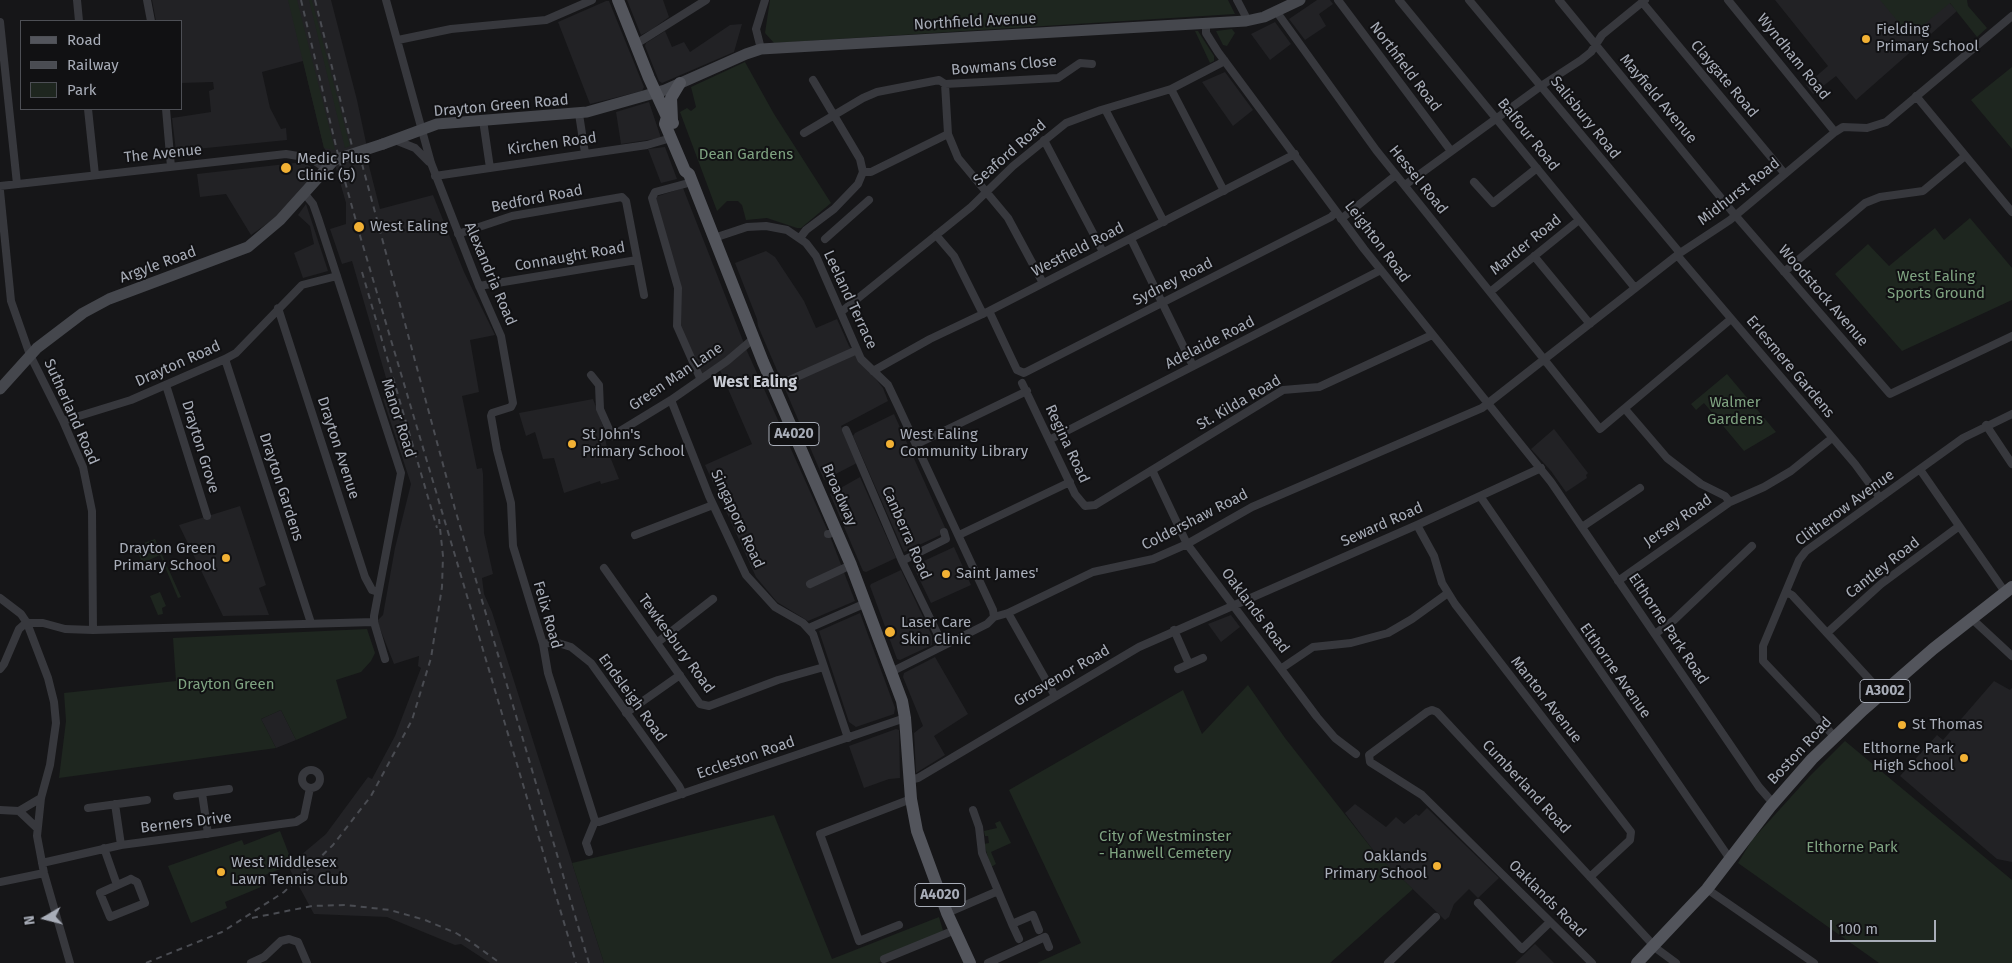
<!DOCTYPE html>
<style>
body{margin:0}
#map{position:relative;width:2012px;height:963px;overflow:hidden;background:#161618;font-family:"Fira Sans",sans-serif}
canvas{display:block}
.legend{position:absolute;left:20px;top:20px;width:162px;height:90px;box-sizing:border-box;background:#111113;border:1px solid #4d4f55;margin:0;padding:6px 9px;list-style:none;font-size:15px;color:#a8adb8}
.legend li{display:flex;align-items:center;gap:10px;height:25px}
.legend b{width:25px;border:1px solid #4d4f55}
.north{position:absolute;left:20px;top:893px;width:50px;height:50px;-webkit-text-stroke:4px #111113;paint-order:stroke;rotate:262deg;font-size:14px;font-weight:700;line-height:20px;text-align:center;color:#a8adb8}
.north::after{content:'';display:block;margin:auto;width:18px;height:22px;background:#a8adb8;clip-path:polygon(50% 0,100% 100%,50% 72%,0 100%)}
.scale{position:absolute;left:1830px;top:920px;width:106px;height:22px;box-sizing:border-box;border:2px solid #a8adb8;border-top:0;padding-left:6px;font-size:15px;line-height:18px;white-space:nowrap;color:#a8adb8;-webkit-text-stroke:4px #111113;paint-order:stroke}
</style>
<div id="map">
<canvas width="2012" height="963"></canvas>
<ul class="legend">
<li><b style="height:6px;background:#53555c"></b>Road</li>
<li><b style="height:6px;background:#4a4c52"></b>Railway</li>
<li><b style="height:14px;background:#1e261f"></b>Park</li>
</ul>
<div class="north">N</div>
<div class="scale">100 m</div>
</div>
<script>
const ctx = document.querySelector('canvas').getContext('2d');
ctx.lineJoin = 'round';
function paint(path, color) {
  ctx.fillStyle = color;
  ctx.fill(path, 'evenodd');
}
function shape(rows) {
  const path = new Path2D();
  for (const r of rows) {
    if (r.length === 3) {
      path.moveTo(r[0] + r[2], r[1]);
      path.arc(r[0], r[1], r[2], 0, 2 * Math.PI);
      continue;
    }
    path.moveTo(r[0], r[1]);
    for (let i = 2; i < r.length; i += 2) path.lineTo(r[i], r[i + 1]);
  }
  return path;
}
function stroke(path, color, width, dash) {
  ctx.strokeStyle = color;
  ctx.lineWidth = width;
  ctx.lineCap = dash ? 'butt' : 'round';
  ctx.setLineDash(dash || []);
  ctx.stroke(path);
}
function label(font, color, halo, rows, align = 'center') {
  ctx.font = font + ' "Fira Sans",sans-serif';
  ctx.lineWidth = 4;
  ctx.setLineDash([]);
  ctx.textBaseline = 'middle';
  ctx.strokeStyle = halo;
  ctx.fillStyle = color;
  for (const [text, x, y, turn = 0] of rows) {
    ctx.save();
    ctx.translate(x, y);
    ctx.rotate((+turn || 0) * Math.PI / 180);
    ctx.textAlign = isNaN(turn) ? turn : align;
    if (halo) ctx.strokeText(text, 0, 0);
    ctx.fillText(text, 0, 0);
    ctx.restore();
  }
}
paint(shape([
 [152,0,331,0,357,100,368,152,368,162,380,209,433,195,464,272,495,335,470,340,479,392,462,396,477,469,482,468,483,474,484,533,493,574,482,578,484,594,492,612,604,963,490,963,461,944,455,945,387,917,314,914,288,866,326,834,368,777,372,779,395,736,421,668,418,666,419,656,394,664,377,621,383,615,395,548,411,484,383,399,391,395,352,261,342,264,330,229,346,224,346,203,334,161,324,148,303,61,262,72,270,108,281,129,286,128,287,140,176,151,172,118,211,112,209,91,214,89,213,82,181,83,181,21,156,21],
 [627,0,663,0,669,17,651,30,641,35],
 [1317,0,1330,0,1333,4,1319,14,1326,26,1305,40,1289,19],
 [1775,0,1947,0,1957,11,1856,100,1836,76,1813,94,1806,85,1828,66],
 [606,1,609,1,644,87,642,91,590,104,558,22],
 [1275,22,1291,44,1270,60,1251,34],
 [742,24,734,52,662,83,659,81,645,46,646,43,665,31,672,47,684,42,690,52,730,25],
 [1225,72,1253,110,1233,126,1202,82],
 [649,102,661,138,621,144,616,112],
 [665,147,677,179,661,183,648,149],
 [295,163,305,163,311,167,311,180,275,218,251,235,226,194,200,197,197,174],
 [683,188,747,351,830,536,855,601,808,621,777,602,756,577,705,465,752,444,719,368,703,378,679,325,678,288,652,198],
 [306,204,328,271,303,278,294,253,314,244,310,226,298,215],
 [766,251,775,257,804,301,816,328,837,319,849,346,883,388,888,401,841,426,857,463,824,480,758,326,757,319,735,263],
 [593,399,604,429,607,449,619,479,601,484,600,481,564,493,554,458,543,459,535,432,526,436,519,413],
 [894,414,947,532,904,552,853,436,855,433],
 [1554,429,1588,473,1586,475,1587,478,1566,492,1551,471,1531,449],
 [860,477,896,558,866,572,863,571,830,494],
 [240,506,266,585,259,588,269,615,223,616,179,525],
 [954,547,971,585,931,603,913,566],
 [901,570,932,636,932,645,900,660,897,659,870,586,871,584],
 [860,613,895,708,894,714,856,727,849,722,819,631],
 [1231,615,1240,627,1221,642,1208,624],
 [935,657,968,714,934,736,945,755,916,773,914,733,923,726,903,677,904,673],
 [1994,681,2010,690,2012,688,2012,862,1997,859,1900,776,1937,735,1943,740],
 [281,710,296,740,276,748,261,719],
 [896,729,899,730,900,778,889,779,864,788,849,746],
 [1355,804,1386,827,1396,817,1404,824,1416,814,1419,816,1427,808,1499,878,1478,898,1469,889,1454,904,1449,917,1445,920,1376,854,1345,813],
 [1535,944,1554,963,1515,963]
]), '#222225');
paint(shape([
 [288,0,297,0,335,150,324,148],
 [309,0,312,0,350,146,345,148],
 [770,0,1228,0,1235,14,774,43,765,33],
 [1880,0,1967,0,1968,6,1987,28,1977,37,1950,3,1910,36],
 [1232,29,1235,33,1227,46,1223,45,1216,31],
 [1195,31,1198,31,1214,56,1214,61,1210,63],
 [745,62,774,114,831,203,801,228,797,228,767,218,746,220,742,205,738,201,727,201,717,211,680,112,687,108,691,111,696,107,691,87],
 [2012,67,2012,149,1971,100],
 [1970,218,2012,268,2012,300,1902,351,1835,274,1868,244,1889,266,1935,228,1944,240],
 [1727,374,1776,432,1744,451,1704,403,1696,410,1691,404],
 [155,539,181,597,178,598,160,555,147,561,149,568,141,572,140,570,144,569,136,546],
 [160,592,166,606,162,608,163,614,158,615,150,596],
 [367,629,375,653,371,661,361,672,336,680,347,718,296,740,281,710,261,719,276,748,59,778,66,721,64,693,176,681,173,638],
 [1248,685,1285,738,1376,854,1413,889,1330,963,1037,963,1081,943,1009,790,1183,690,1202,734],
 [1845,741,2012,880,2012,963,1879,963,1738,863,1752,840,1809,777],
 [774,815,832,959,939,917,944,934,878,963,604,963,572,863],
 [1000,821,1011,843,991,852,996,864,991,867,984,844,989,843,988,836,985,836,984,831,997,828,995,823],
 [280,831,292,862,288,866,257,878,261,887,225,902,227,908,191,923,168,866,242,840,244,845]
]), '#1e261f');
stroke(shape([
 [77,0,79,21],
 [147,0,151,21],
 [386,0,431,163,479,286,501,336,513,403,511,407,492,413,491,416,497,450,511,503,513,546,543,644,548,673,595,821],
 [1237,0,1246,17,1246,21],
 [1338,0,1451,151],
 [1399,0,1635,288],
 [1469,0,1680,253],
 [1559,0,1735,215,1890,394,2012,336],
 [1728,0,1835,132],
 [1642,2,1785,174],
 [1276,11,1376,150,1600,429,1731,319],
 [0,22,17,184],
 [1206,23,1206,33,1218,52,1364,249,1551,482,1759,787,1773,803],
 [398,40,451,29,546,20,592,0],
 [636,44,706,0],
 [761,49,756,29,765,0],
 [945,84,1058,78,1080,63,1092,64],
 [1171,89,1224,191],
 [1916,96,2012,212],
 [88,109,95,175],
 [166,109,171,167],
 [1105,109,1164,222],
 [579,114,585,153],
 [483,120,490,168],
 [804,133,863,98,877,92,939,80,945,84,948,134,958,158,1008,218,1043,283],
 [395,140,415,148,429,162],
 [1044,140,1103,252],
 [863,172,871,172,948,134],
 [435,176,647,145,671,138],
 [692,182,655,192,652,198,678,288,677,326,700,378],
 [1474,182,1493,203,1537,168],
 [1405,185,1541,86,1581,60,1591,52,1602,35,1645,0],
 [0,186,286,154,310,158,325,168],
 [0,191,11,301,30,355,63,421,83,467,92,511,93,630],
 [304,193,313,204,318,218,401,473,374,616,374,622,385,659],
 [1341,219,1396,175],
 [458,234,512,216,622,197,626,201,644,295],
 [936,235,954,256,983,314],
 [714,238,747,227,766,226,787,230,806,243,816,256,861,359,888,385,898,406,993,610,994,617],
 [800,238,806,230,834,209,858,184,863,172,860,159,813,80],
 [825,239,869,200],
 [1131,239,1193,366],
 [1677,255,1855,464,1880,498],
 [1534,256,1590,324],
 [1784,272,1865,203,1880,197,1923,191,1965,156],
 [479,286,637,260],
 [1490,292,1579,220],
 [278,308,365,577,372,590,378,592],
 [989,311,1017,370,1024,373,1331,217,1336,212],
 [841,312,971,207,1013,166,1066,123,1101,110,1171,89,1225,61],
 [225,359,311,623],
 [873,371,930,339,989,311,1295,154],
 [591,375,599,385,600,409,612,436,671,400,727,361,753,339],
 [1022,383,1075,494,1085,506,1095,505,1283,390,1319,387,1432,335],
 [166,385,207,516],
 [774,387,857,350],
 [671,400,709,496,746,575,775,607,803,623,813,634,848,738],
 [1625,409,1667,458,1701,484,1725,496,1730,502,1764,487,1791,471,1832,438],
 [63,421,131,400,225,359,236,353,302,285,337,276],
 [1986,425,2012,464],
 [846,430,902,561,943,645],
 [1051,439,1381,270],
 [917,444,1027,391],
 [1152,470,1187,544,1317,717,1335,738,1356,754],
 [1921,471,2005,592],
 [1480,496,1730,859],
 [1417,525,1434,556,1442,583,1455,604,1631,832,1630,840,1590,877],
 [1582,527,1640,488],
 [828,534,829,534],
 [635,535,713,505],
 [959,535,1070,482],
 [902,561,946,539,944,532],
 [604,568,700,704,709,706,778,680,824,667],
 [1618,581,1730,502],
 [810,584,851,565],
 [1786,592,1792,595,1882,693],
 [0,598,21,614,27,623,48,678,54,702,56,723,50,765,41,798,37,836,44,873,70,963],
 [1008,613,1055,696],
 [1971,618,2012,656],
 [27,623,43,623,65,629,93,630,374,622],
 [809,628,866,603],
 [1174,630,1189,664],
 [1827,633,1881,584,1958,527],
 [1655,634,1674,620,1752,546],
 [658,642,713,599],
 [543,644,555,642,571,647,591,663,679,786,683,794],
 [1282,668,1313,647,1351,643,1388,633,1412,619,1448,593],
 [0,669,4,664,19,629,27,622],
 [1178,669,1203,658],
 [891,672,987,624,994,617,1008,613,1093,572,1153,559,1187,544,1252,507,1482,408,1680,253,1730,220,1835,132,1843,127,1867,128,1886,122,2012,16],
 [626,713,680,675],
 [1835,737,1763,661,1763,646,1799,560,1806,551,1963,438,2012,414],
 [311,779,9],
 [909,780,918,778,1139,647,1417,525,1541,468],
 [202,793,208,834],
 [177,796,229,789],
 [115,804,121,845],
 [88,808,147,800],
 [0,810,19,811,37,828],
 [973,810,979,827,982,853,1012,924,1033,915,1039,930],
 [19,811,41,798],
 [595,821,599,822,905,718],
 [104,848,117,885],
 [589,852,586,843,595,821],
 [42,863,121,845,296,822,304,817,310,788],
 [131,879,137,882,145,903,110,917,100,893,131,879],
 [0,882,44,873],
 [1707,889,1814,963],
 [1478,903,1522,949,1550,922],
 [947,913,998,891],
 [1012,924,1019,939],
 [899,925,859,941,820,834,911,799],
 [884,959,955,930],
 [251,963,264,957,281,941,289,939,298,942,307,963],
 [988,963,1045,937,1049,947],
 [1388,963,1436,917],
 [1592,963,1422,795,1370,762,1369,755,1427,712,1432,710,1437,712,1657,949,1676,963]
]), '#37383d', 8);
stroke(shape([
 [383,144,437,124,587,112,665,90,746,54,761,49,1246,21,1264,17,1300,0],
 [0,389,37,348,83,313,109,299,248,247,280,220,334,160]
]), '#45474d', 11);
stroke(shape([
 [618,0,649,78,667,117,673,123],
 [667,117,665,124,685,171,689,174,763,362,851,565,902,701,905,718,911,799,917,831,947,913,970,963],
 [672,120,671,98,680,83],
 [1637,963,1707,889,1770,807,1812,759,1863,710,1933,649,2012,587]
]), '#53555c', 12);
stroke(shape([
 [301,0,341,167,361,239,576,963],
 [315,0,352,146],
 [362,164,455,509,589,963],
 [362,272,437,528],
 [252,918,312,906,346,905,390,910,425,920,456,933,471,942,500,963],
 [146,963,222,932,284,892,333,845,371,796,412,720,431,658,442,587,443,556,439,519]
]), '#4a4c52', 2, [6, 5]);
stroke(shape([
 [334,160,383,144]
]), '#45474d', 11);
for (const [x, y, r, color] of [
 [1866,39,5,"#f2b134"],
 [286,168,6,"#f2b134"],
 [359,227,6,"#f2b134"],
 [572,444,5,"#f2b134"],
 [890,444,5,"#f2b134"],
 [226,558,5,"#f2b134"],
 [946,574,5,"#f2b134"],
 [890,632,6,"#f2b134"],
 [1902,725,5,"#f2b134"],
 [1964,758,5,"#f2b134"],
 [1437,866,5,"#f2b134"],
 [221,872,5,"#f2b134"]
]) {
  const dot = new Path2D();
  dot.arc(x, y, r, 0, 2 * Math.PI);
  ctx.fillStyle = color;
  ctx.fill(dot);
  stroke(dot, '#111113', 2);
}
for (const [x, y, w] of [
 [794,434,50],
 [1885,691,50],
 [940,895,50]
]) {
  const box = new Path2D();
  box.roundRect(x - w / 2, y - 11.5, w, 23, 4);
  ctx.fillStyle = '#111113';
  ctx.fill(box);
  stroke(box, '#a8adb8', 1);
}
label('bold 14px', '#a8adb8', null, [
 ["A4020",794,434],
 ["A3002",1885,691],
 ["A4020",940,895]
]);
label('15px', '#a8adb8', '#111113', [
 ["Northfield Avenue",975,22,-3],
 ["Wyndham Road",1793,57,51],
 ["Bowmans Close",1004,66,-5],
 ["Northfield Road",1405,67,53],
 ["Claygate Road",1724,79,50],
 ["Mayfield Avenue",1658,99,50],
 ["Drayton Green Road",501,106,-5],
 ["Salisbury Road",1585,118,51],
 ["Balfour Road",1528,135,51],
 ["Kirchen Road",552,144,-8],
 ["Seaford Road",1010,153,-41],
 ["The Avenue",163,154,-6],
 ["Hessel Road",1418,180,51],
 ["Midhurst Road",1739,192,-38],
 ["Bedford Road",537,199,-11],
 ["Leighton Road",1377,242,53],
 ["Marder Road",1526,245,-39],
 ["Westfield Road",1078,250,-27],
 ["Connaught Road",570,257,-10],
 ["Argyle Road",158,265,-20],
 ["Alexandria Road",490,274,67],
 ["Sydney Road",1173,282,-27],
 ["Woodstock Avenue",1823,296,49],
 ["Leeland Terrace",850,300,65],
 ["Adelaide Road",1210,343,-27],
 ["Drayton Road",178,364,-24],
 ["Erlesmere Gardens",1790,367,50],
 ["Green Man Lane",676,377,-34],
 ["St. Kilda Road",1239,403,-30],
 ["Sutherland Road",71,412,66],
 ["Manor Road",398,418,72],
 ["Regina Road",1067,444,65],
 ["Drayton Grove",200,447,73],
 ["Drayton Avenue",338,448,72],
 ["Drayton Gardens",281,487,72],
 ["Broadway",839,495,66],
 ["Clitherow Avenue",1845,508,-36],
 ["Singapore Road",737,519,65],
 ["Coldershaw Road",1195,520,-27],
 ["Jersey Road",1678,521,-35],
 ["Seward Road",1382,525,-24],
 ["Canberra Road",906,533,66],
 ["Cantley Road",1883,568,-38],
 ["Oaklands Road",1255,611,53],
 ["Felix Road",547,615,74],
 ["Elthorne Park Road",1668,629,56],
 ["Tewkesbury Road",676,644,54],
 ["Elthorne Avenue",1615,671,55],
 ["Grosvenor Road",1062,676,-30],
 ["Endsleigh Road",632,698,54],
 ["Manton Avenue",1546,700,52],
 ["Boston Road",1800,751,-47],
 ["Eccleston Road",746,758,-19],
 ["Cumberland Road",1526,787,47],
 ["Berners Drive",186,823,-7],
 ["Oaklands Road",1547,899,45]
]);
label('15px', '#a8adb8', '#111113', [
 ["Fielding",1876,30],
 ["Primary School",1876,47],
 ["Medic Plus",297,159],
 ["Clinic (5)",297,176],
 ["West Ealing",370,227],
 ["St John's",582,435],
 ["Primary School",582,452],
 ["West Ealing",900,435],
 ["Community Library",900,452],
 ["Drayton Green",216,549,"right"],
 ["Primary School",216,566,"right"],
 ["Saint James'",956,574],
 ["Laser Care",901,623],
 ["Skin Clinic",901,640],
 ["St Thomas",1912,725],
 ["Elthorne Park",1954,749,"right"],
 ["High School",1954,766,"right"],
 ["Oaklands",1427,857,"right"],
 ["Primary School",1427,874,"right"],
 ["West Middlesex",231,863],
 ["Lawn Tennis Club",231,880]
], 'left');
label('15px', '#7fa381', '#111113', [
 ["Dean Gardens",746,155],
 ["West Ealing",1936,277],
 ["Sports Ground",1936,294],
 ["Walmer",1735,403],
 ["Gardens",1735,420],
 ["Drayton Green",226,685],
 ["City of Westminster",1165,837],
 ["- Hanwell Cemetery",1165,854],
 ["Elthorne Park",1852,848]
]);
label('bold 16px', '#c9ccd4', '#111113', [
 ["West Ealing",755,383]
]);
</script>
